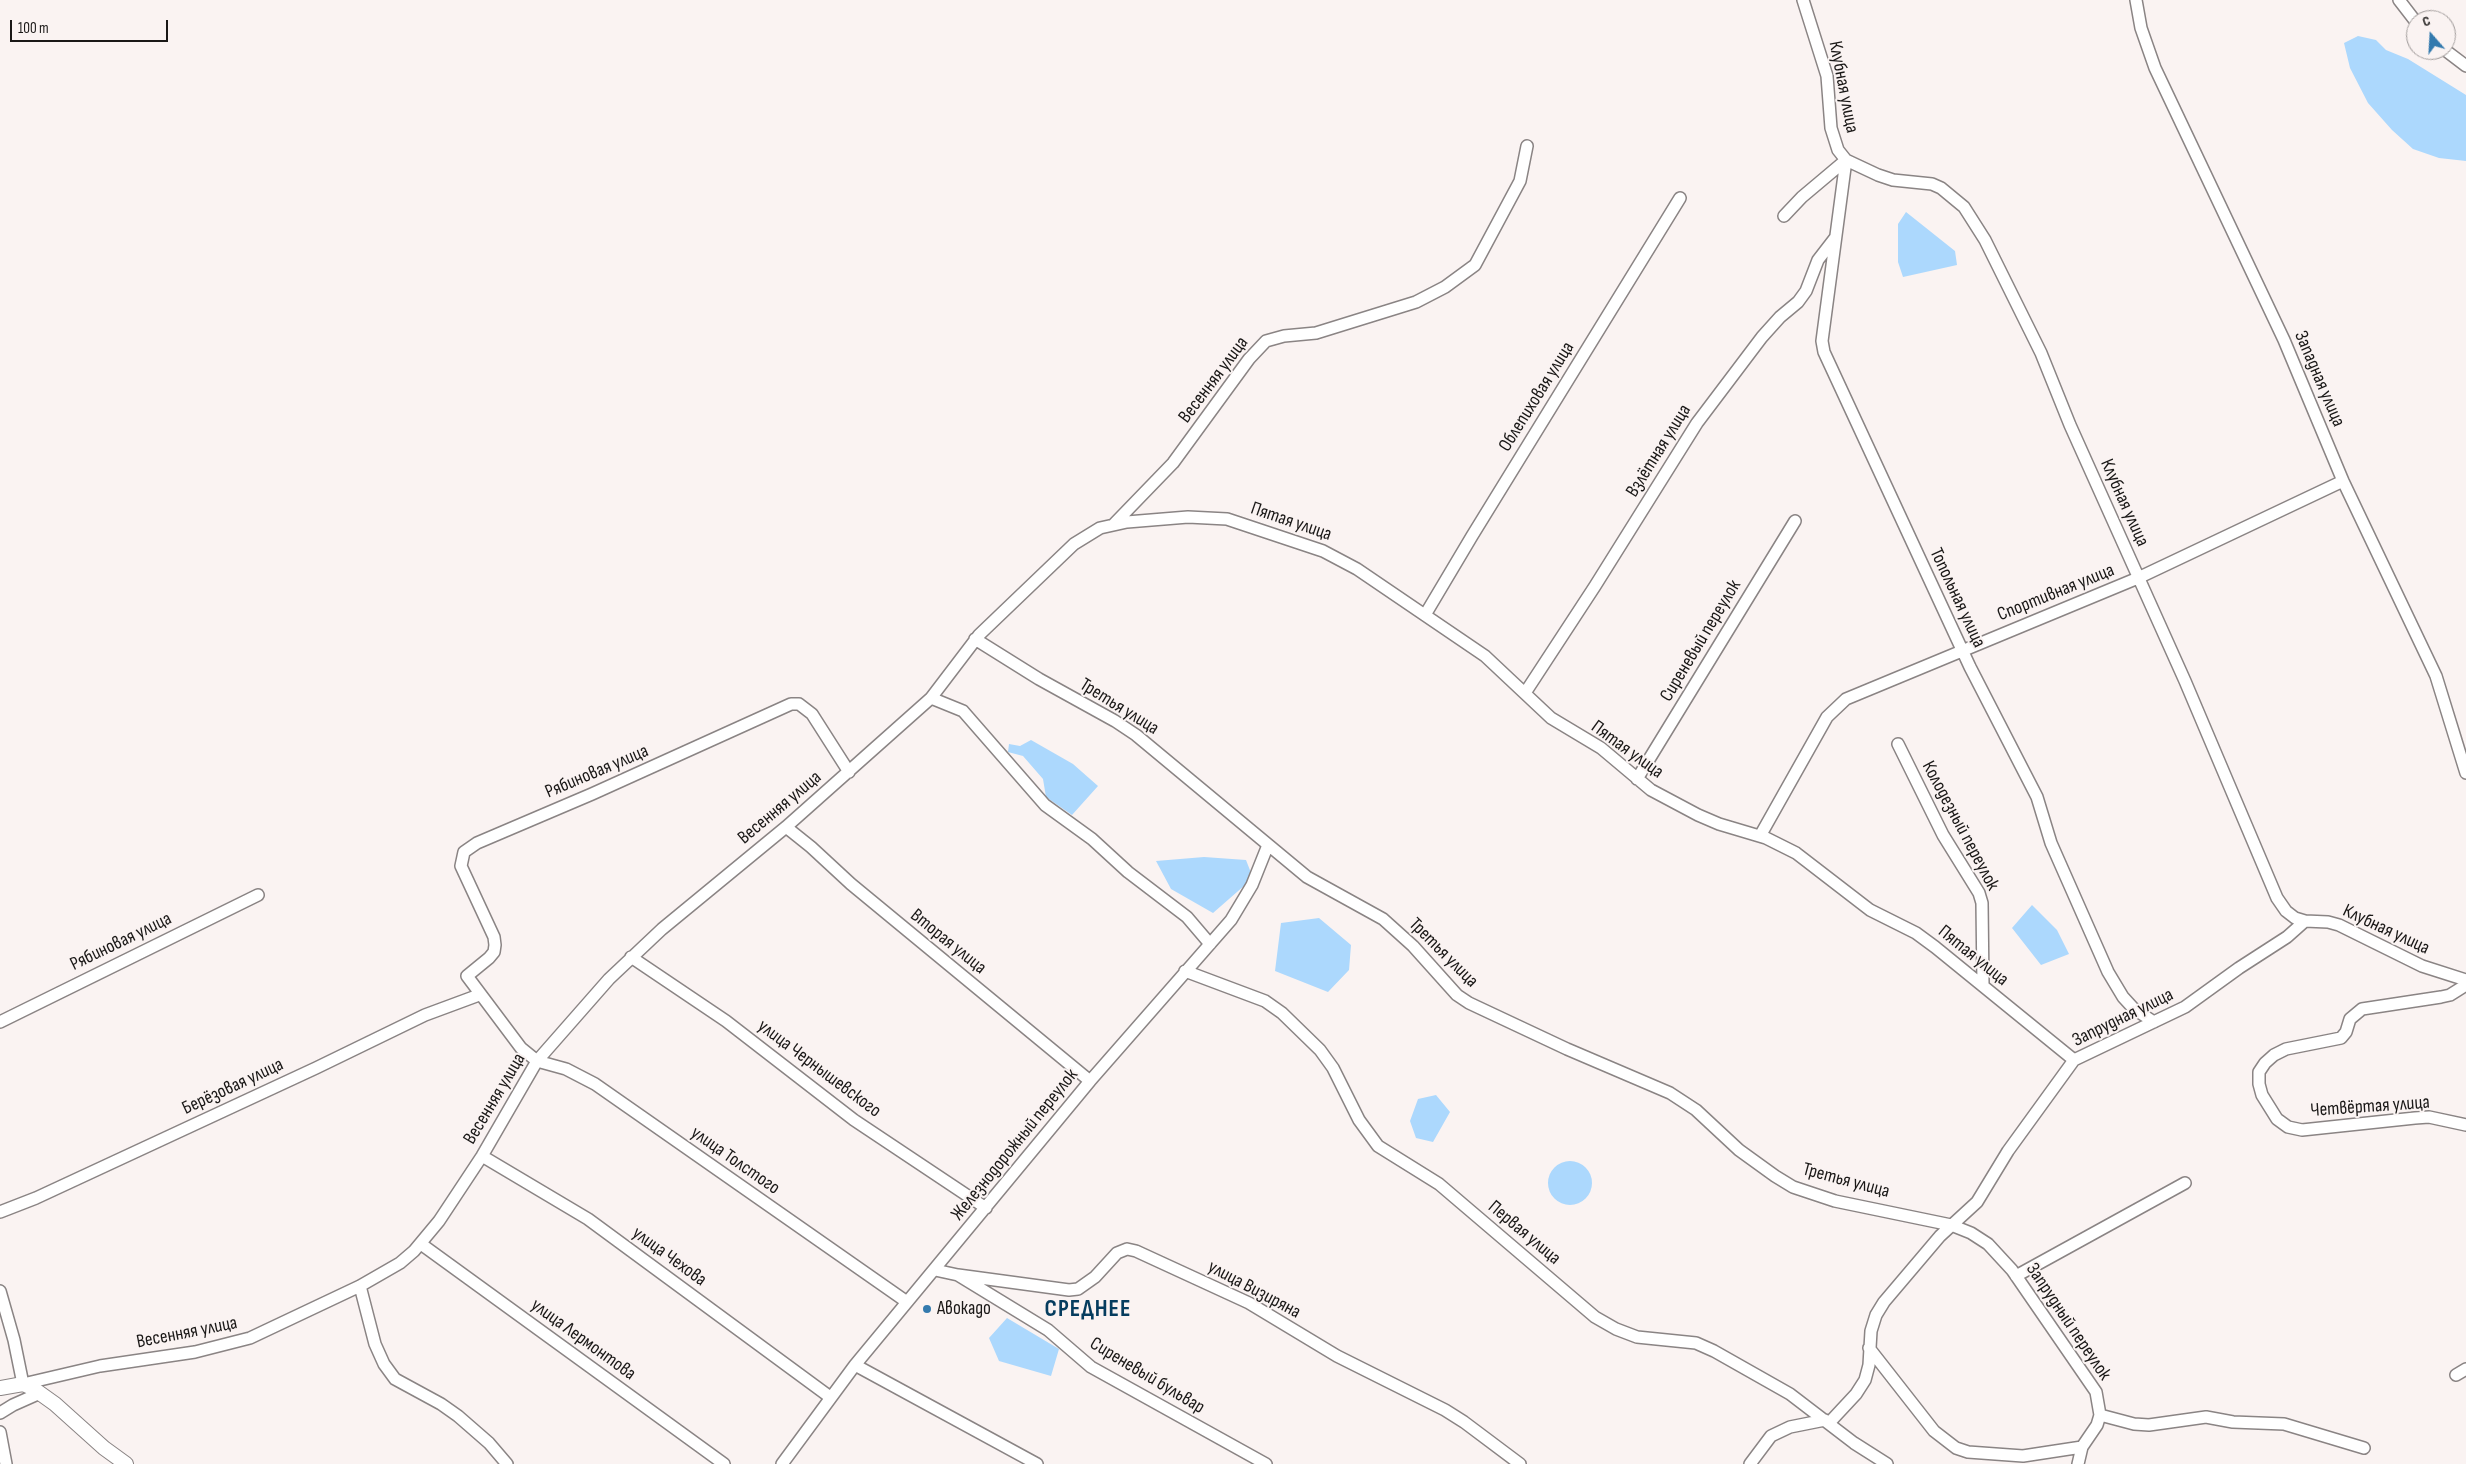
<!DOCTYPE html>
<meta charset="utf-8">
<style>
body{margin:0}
#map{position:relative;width:2466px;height:1464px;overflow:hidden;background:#faf3f2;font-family:"Sofia Sans Condensed",sans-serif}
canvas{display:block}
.north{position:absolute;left:2406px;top:10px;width:50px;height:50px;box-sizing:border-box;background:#faf3f2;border:1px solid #a09b9a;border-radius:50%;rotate:341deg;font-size:14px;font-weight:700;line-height:20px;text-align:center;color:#1a1817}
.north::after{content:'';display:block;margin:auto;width:18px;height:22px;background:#337aae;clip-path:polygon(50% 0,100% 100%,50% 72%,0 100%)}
.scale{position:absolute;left:10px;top:20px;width:158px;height:22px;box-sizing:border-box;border:2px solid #1a1817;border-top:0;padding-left:6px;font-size:15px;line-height:18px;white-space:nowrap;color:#1a1817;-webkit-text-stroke:4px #faf3f2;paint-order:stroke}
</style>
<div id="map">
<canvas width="2466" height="1464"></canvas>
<div class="north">С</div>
<div class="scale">100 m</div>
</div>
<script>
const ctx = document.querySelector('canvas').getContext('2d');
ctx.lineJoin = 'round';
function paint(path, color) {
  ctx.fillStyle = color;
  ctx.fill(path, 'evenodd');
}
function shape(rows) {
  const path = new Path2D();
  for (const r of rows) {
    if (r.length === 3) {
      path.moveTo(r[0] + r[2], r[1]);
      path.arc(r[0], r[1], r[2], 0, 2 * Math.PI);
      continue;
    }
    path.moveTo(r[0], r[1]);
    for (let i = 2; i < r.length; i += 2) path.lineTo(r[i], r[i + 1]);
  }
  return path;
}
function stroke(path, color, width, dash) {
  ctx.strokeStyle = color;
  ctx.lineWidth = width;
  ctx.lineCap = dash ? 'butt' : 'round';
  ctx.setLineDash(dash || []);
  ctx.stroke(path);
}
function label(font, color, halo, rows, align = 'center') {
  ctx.font = font + ' "Sofia Sans Condensed",sans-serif';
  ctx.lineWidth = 4;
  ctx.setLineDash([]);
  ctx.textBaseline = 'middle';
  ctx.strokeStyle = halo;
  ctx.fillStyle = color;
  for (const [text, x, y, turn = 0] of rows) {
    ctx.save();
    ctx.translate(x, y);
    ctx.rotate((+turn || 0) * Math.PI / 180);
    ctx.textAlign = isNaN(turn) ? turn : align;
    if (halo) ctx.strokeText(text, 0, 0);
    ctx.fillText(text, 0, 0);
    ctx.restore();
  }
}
paint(shape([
 [2358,36,2376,40,2386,50,2408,59,2466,95,2466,161,2439,158,2413,149,2392,130,2368,103,2350,68,2344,43],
 [1906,212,1955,251,1957,265,1903,277,1898,262,1898,224],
 [1031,740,1073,764,1098,786,1072,815,1046,797,1043,779,1023,756,1008,752,1009,744,1020,746],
 [1204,857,1246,860,1253,878,1213,913,1171,889,1156,861],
 [2032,905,2057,930,2069,954,2041,965,2012,928],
 [1319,918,1351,945,1349,970,1328,992,1275,971,1281,923],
 [1436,1095,1450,1112,1433,1142,1416,1138,1410,1121,1418,1099],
 [1570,1183,22],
 [1007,1318,1059,1349,1051,1376,999,1361,989,1338]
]), '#acd8fd');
const minor = shape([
 [1803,0,1827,76,1831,128,1838,150,1846,160,1878,175,1893,180,1932,184,1941,188,1964,207,1985,240,2041,353,2070,425,2185,681,2277,898,2286,911,2295,918,2305,921,2328,922,2339,925,2422,966,2466,980],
 [2136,0,2141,28,2155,68,2284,340,2343,481,2436,676,2466,773],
 [2399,0,2416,22],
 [2445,50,2466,66],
 [1846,160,1822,341,1824,352,1970,667,2037,797,2051,843,2108,972,2123,997,2134,1009,2154,1022],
 [1784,216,1802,197,1846,160],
 [1114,524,1173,463,1249,359,1266,341,1284,336,1316,333,1416,302,1445,287,1475,265,1520,181,1527,146],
 [1425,615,1472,536,1680,198],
 [975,639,1039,679,1115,721,1136,735,1307,877,1383,919,1413,946,1457,995,1469,1003,1567,1049,1670,1093,1696,1110,1739,1150,1775,1176,1793,1187,1835,1201,1951,1225,1971,1233,1988,1244,2012,1270,2096,1392,2100,1415,2097,1425,2082,1447,2078,1464],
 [1525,693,1595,586,1697,423,1762,337,1780,317,1798,302,1806,291,1818,260,1835,238],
 [931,698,963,711,1045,805,1092,839,1128,872,1187,917,1210,944],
 [1898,744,1943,835,1979,893,1982,903,1983,985],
 [849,772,812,714,799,704,791,704,592,794,477,843,464,852,461,866,494,937,495,945,494,952,489,958,467,976,521,1048,537,1061,566,1069,595,1084,907,1302],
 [1637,779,1795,521],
 [786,827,811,847,851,884,1090,1081],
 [1760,836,1827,717,1846,699,2138,578,2343,481],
 [631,957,726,1021,854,1120,986,1208],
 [1185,971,1265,1001,1282,1013,1320,1050,1333,1068,1359,1120,1378,1146,1439,1184,1595,1317,1616,1329,1637,1337,1696,1343,1714,1351,1790,1394,1854,1443,1887,1464],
 [2466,985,2450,995,2441,997,2362,1009,2350,1019,2346,1032,2341,1038,2286,1049,2274,1055,2265,1063,2259,1072,2259,1084,2262,1095,2277,1119,2288,1127,2302,1130,2415,1118,2429,1117,2466,1125],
 [0,1022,258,895],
 [482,1156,588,1219,830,1397],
 [0,1212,36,1198,316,1068,425,1015,479,995],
 [421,1244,724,1464],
 [935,1270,958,1275,1048,1330,1091,1367,1266,1464],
 [958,1275,1069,1290,1078,1289,1095,1277,1117,1253,1127,1249,1136,1251,1249,1303,1337,1356,1445,1410,1464,1422,1520,1464],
 [2016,1276,2185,1183],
 [360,1286,375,1344,384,1364,395,1379,441,1404,458,1416,489,1443,507,1464],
 [0,1291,14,1340,23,1384,100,1366,195,1352,250,1338,360,1286,400,1263,414,1251,439,1221,482,1156,537,1061,609,979,662,929,786,827,931,698,979,635,1074,544,1100,528,1127,522,1188,517,1227,519,1323,551,1357,569,1485,656,1551,718,1601,748,1651,790,1698,815,1719,824,1766,838,1796,853,1870,910,1916,933,1935,947,2074,1060],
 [1869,1348,1934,1431,1956,1448,1968,1452,2023,1456,2082,1447],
 [855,1365,1037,1464],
 [2456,1375,2466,1369],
 [0,1413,13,1405,40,1393],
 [2100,1415,2134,1424,2149,1425,2206,1417,2233,1422,2284,1424,2364,1448],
 [1829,1423,1856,1394,1865,1380,1869,1365,1871,1331,1876,1315,1884,1302,1940,1236,1977,1202,2008,1151,2074,1060,2185,1007,2239,968,2287,937,2305,921],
 [0,1432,6,1464],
 [782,1464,855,1365,1090,1081,1231,920,1252,885,1268,845],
 [1750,1464,1771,1436,1790,1427,1825,1420]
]);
const tertiary = shape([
 [0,1388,23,1384,34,1389,55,1404,104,1448,126,1464]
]);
stroke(minor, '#8a8484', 14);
stroke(tertiary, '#8a8484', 16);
stroke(minor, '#fff', 11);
stroke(tertiary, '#fff', 14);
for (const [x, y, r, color] of [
 [927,1309,5,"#337aae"]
]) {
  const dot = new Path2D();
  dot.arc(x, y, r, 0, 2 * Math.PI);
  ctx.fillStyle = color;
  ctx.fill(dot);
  stroke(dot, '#faf3f2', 2);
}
label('19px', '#1a1817', '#faf3f2', [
 ["Клубная улица",1843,87,79],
 ["Западная улица",2319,379,67],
 ["Весенняя улица",1214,380,-53],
 ["Облепиховая улица",1537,397,-58],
 ["Взлётная улица",1659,451,-58],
 ["Клубная улица",2124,503,66],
 ["Пятая улица",1291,522,19],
 ["Спортивная улица",2056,593,-22],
 ["Топольная улица",1957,598,65],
 ["Сиреневый переулок",1701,641,-59],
 ["Третья улица",1119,707,32],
 ["Пятая улица",1627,750,36],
 ["Рябиновая улица",597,772,-23],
 ["Весенняя улица",780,808,-40],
 ["Колодезный переулок",1960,826,62],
 ["Клубная улица",2386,930,25],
 ["Рябиновая улица",121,942,-26],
 ["Вторая улица",948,942,39],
 ["Третья улица",1443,953,45],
 ["Пятая улица",1973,956,39],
 ["Запрудная улица",2123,1018,-26],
 ["улица Чернышевского",819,1069,37],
 ["Берёзовая улица",233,1087,-25],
 ["Весенняя улица",495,1099,-59],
 ["Четвёртая улица",2370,1107,-4],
 ["Железнодорожный переулок",1015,1145,-51],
 ["улица Толстого",735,1161,35],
 ["Третья улица",1846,1181,15],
 ["Первая улица",1524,1233,40],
 ["улица Чехова",669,1257,36],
 ["улица Визиряна",1254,1290,28],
 ["Запрудный переулок",2068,1322,56],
 ["Весенняя улица",187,1333,-11],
 ["улица Лермонтова",583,1340,36],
 ["Сиреневый бульвар",1147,1376,31]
]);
label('19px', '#1a1817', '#faf3f2', [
 ["Авокадо",937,1309]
], 'left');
ctx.letterSpacing = '1px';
label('bold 24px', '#053c5e', '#faf3f2', [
 ["СРЕДНЕЕ",1088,1310]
]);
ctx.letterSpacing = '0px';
</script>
